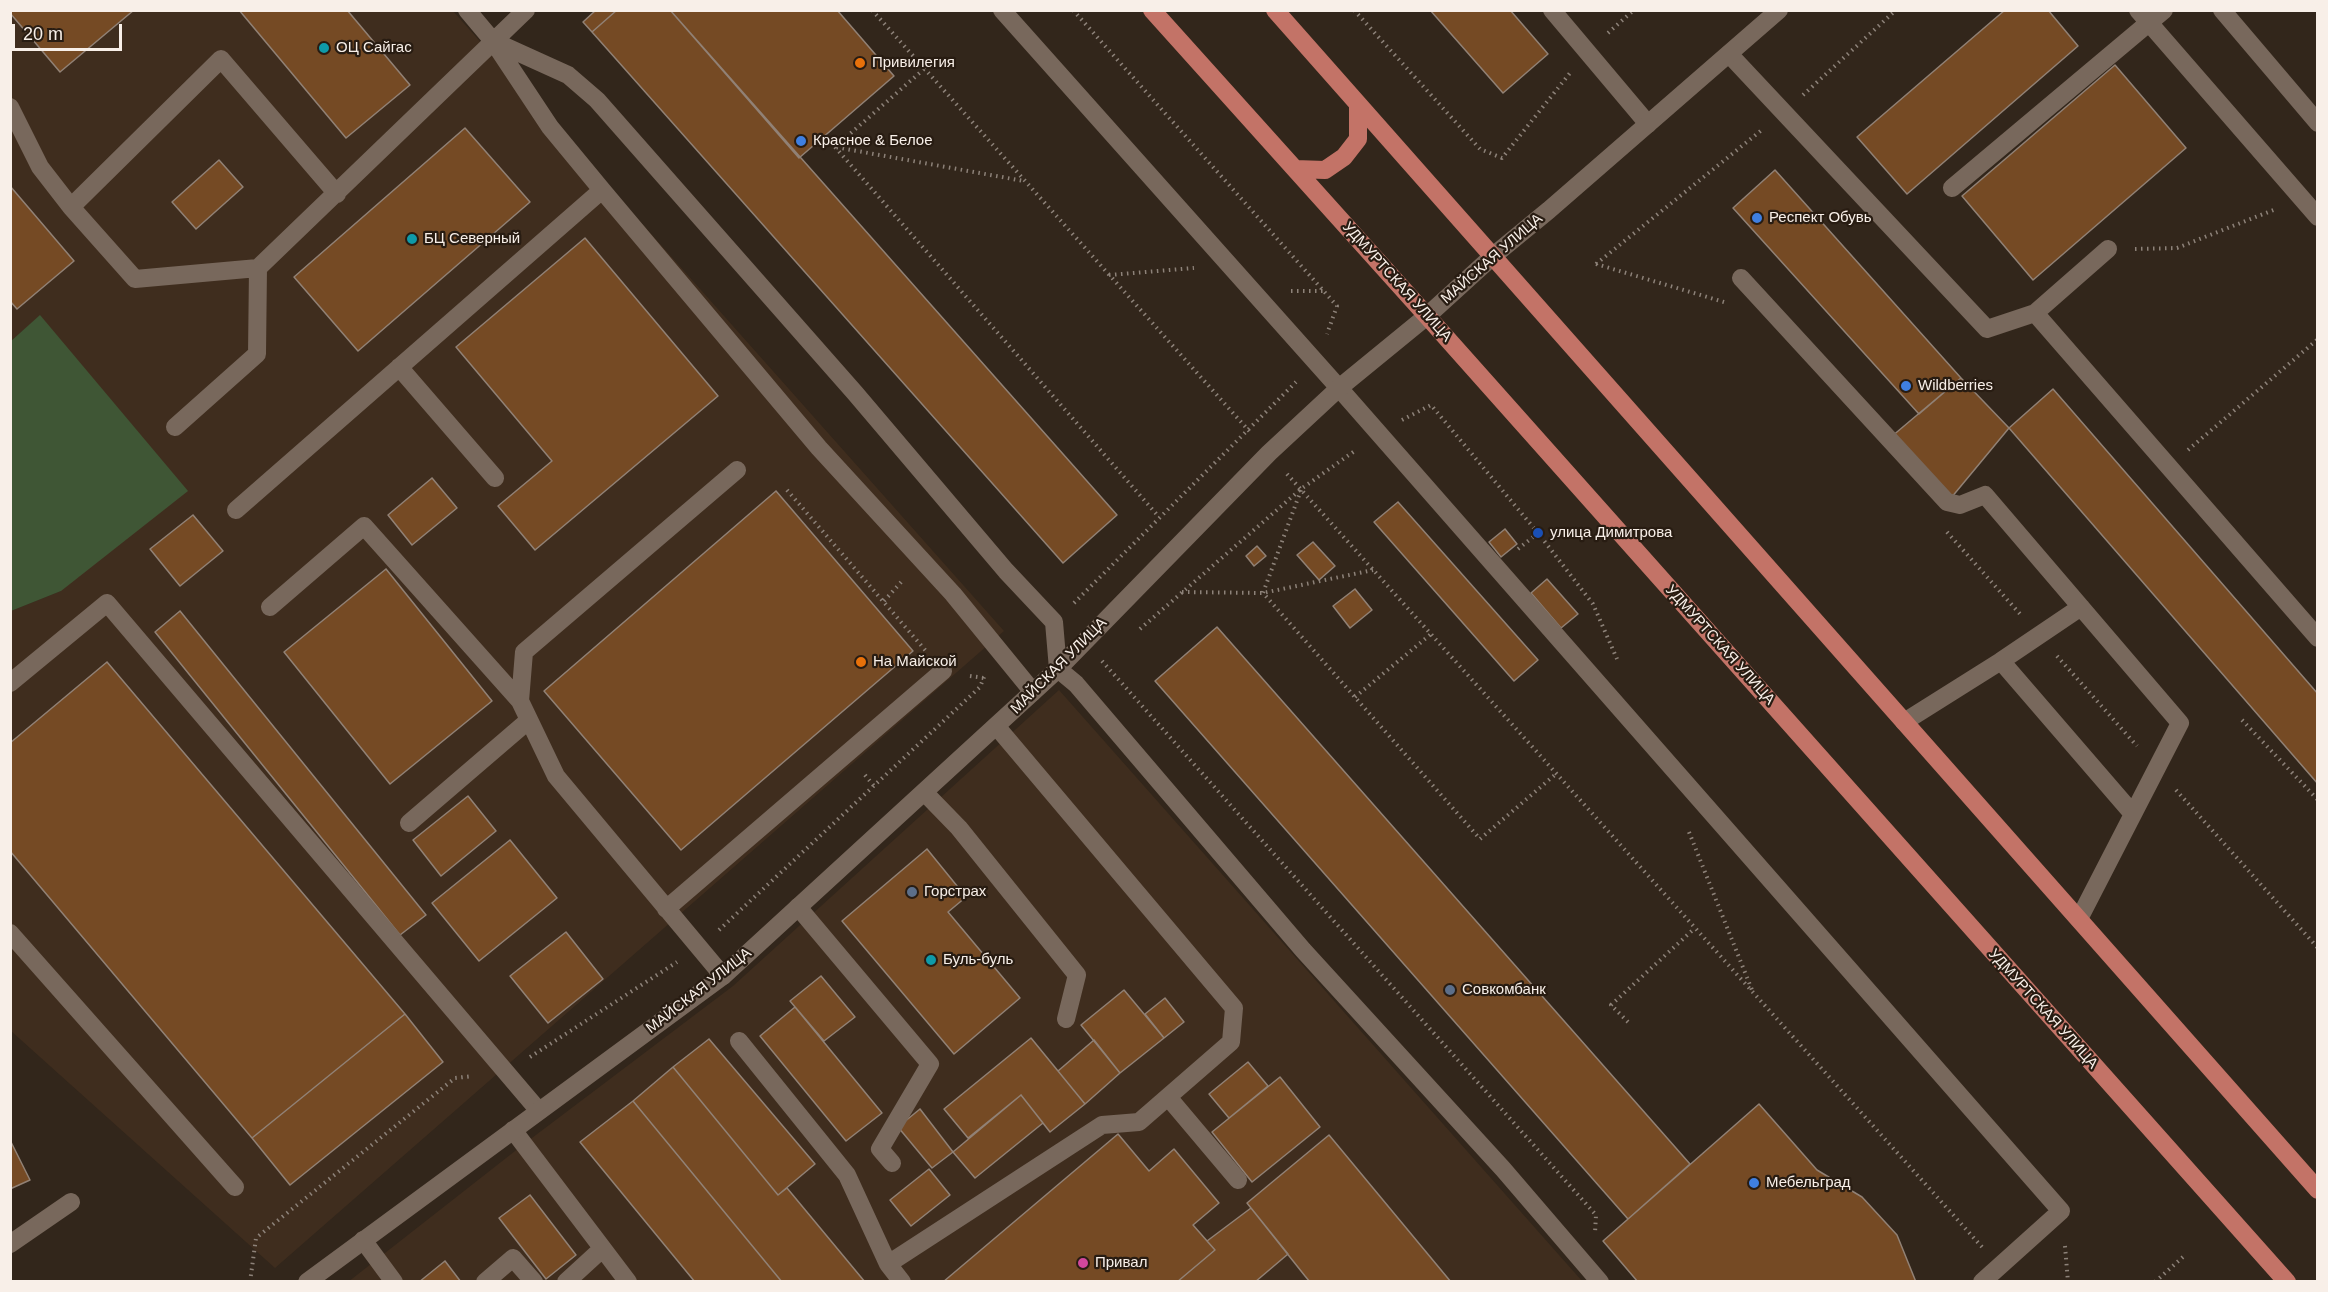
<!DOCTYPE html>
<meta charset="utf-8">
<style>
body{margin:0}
#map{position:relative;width:2328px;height:1292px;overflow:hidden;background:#32261b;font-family:Helvetica,sans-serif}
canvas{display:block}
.frame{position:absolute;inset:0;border:12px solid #f8efe8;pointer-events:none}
.scale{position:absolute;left:12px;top:24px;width:110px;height:27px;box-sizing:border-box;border:3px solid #f8efe8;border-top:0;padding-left:8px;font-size:18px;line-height:21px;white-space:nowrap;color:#f8efe8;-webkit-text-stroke:4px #281c12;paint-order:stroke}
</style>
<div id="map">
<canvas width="2328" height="1292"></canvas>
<div class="frame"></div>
<div class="scale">20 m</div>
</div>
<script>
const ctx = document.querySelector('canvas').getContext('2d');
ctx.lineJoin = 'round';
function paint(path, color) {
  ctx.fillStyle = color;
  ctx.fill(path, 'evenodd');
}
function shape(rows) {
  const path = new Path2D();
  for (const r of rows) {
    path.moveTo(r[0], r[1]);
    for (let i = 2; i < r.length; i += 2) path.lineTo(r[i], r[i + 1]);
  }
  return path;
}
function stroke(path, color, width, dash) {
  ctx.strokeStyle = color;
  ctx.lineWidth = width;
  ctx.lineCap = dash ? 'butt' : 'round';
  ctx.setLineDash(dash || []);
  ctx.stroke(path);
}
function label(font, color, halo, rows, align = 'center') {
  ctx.font = font + ' Helvetica,sans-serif';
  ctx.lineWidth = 4.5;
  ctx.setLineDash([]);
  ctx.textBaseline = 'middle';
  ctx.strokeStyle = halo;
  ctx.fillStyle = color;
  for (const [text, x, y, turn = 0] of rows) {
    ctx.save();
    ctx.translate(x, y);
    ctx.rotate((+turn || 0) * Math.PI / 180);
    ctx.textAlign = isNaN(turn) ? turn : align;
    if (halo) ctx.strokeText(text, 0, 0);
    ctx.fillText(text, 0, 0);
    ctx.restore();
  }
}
paint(shape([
 [11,11,453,11,1004,631,275,1268,11,1031,11,611,61,591,40,316,11,341],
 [1059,690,1582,1281,348,1282,524,1144,733,986]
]), '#3f2d1e');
paint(shape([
 [40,315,188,491,61,591,11,611,11,341]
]), '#3f5635');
const building = shape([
 [10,10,134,10,60,72,10,13,10,10],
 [239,10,347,10,410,85,346,138,239,10],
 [596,10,617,10,592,32,583,22,596,10],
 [617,10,670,10,1117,515,1063,563,592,32,617,10],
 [670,10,837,10,894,76,799,158,670,10],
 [1430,10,1510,10,1548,54,1503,93,1430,10],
 [2005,10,2048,10,2078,46,1907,194,1857,137,2005,10],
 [2115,65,2186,148,2033,280,1962,196,2115,65],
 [465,128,530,202,358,351,294,277,465,128],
 [219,160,243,187,196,229,172,202,219,160],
 [1775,170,1961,378,1919,414,1733,208,1775,170],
 [10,186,74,261,17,309,10,301,10,186],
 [585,238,718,396,535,550,498,506,552,461,456,347,585,238],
 [1961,378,2009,428,1951,498,1891,437,1961,378],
 [2053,389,2318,694,2318,784,2009,428,2053,389],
 [432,478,457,508,412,545,388,515,432,478],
 [776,491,913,651,681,850,544,691,776,491],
 [1398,502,1538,660,1514,681,1374,522,1398,502],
 [193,515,223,551,180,586,150,549,193,515],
 [1505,529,1517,544,1501,557,1489,542,1505,529],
 [1313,542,1335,566,1319,580,1297,555,1313,542],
 [1257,546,1266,556,1254,566,1246,556,1257,546],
 [386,569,492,701,390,784,284,652,386,569],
 [1547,579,1578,614,1561,628,1531,593,1547,579],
 [1355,589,1372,610,1350,628,1333,606,1355,589],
 [180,611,426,915,400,935,155,632,180,611],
 [1217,627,1690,1164,1628,1219,1155,681,1217,627],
 [107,662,405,1014,252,1138,10,851,10,743,107,662],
 [468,796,496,831,441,876,413,840,468,796],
 [510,840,557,898,479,961,432,903,510,840],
 [927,849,966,897,948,912,1020,998,954,1054,842,921,927,849],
 [566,932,603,979,548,1023,510,976,566,932],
 [821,976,855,1017,824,1041,790,1001,821,976],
 [1124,990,1164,1038,1120,1073,1081,1025,1124,990],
 [1165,998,1184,1022,1164,1038,1145,1014,1165,998],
 [795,1007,882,1113,846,1141,760,1036,795,1007],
 [405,1014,443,1062,290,1185,252,1138,405,1014],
 [1031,1038,1085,1104,1050,1132,1021,1095,968,1138,944,1109,1031,1038],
 [709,1039,815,1164,778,1195,673,1067,709,1039],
 [1094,1040,1120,1073,1085,1104,1058,1071,1094,1040],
 [1248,1062,1268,1086,1229,1118,1209,1094,1248,1062],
 [673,1067,778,1195,787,1188,865,1282,782,1282,633,1101,673,1067],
 [1280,1077,1320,1127,1252,1182,1212,1132,1280,1077],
 [1021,1095,1043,1123,975,1178,953,1152,1021,1095],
 [633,1101,782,1282,695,1282,580,1142,633,1101],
 [1759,1104,1817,1170,1862,1197,1897,1235,1916,1282,1638,1282,1603,1241,1759,1104],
 [920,1109,953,1152,932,1168,898,1127,920,1109],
 [1118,1134,1149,1171,1174,1149,1219,1203,1193,1225,1215,1250,1177,1282,943,1282,1118,1134],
 [1329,1135,1451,1282,1310,1282,1305,1276,1247,1203,1329,1135],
 [10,1140,30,1180,10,1189,10,1140],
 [929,1169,950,1195,911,1226,890,1200,929,1169],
 [530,1195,576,1255,546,1279,499,1218,530,1195],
 [1251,1208,1288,1254,1255,1282,1177,1282,1215,1250,1207,1241,1251,1208],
 [445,1261,461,1282,419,1282,445,1261]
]);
paint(building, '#754a24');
stroke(building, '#918175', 1.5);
stroke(shape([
 [872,10,1250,432],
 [1073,10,1337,306,1327,334],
 [1354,10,1480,149,1502,158,1570,73],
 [1608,33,1634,10],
 [924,69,835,147,1024,181],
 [1803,95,1896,10],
 [835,147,1159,517],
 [2135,249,2177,248,2276,209],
 [1596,264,1724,302],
 [1596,264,1763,129],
 [1109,275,1194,268],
 [1291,291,1325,291],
 [1402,420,1431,405,1538,533,1593,604,1617,659],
 [2188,450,2318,339],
 [1287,474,1982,1247],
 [787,490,926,651],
 [1301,490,1263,593,1480,839,1557,773],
 [1947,532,2020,614],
 [1518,549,1538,533],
 [1182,592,1263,593,1373,570],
 [884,601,903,580],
 [1074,603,1296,382],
 [1140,629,1301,489,1356,450],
 [2057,656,2137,746],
 [1102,661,1596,1215,1595,1233],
 [970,676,984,678],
 [1355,697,1431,634],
 [2242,720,2318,800],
 [865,775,874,786],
 [2176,790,2318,948],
 [1689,832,1752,990],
 [719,930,980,687,984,677],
 [1628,1022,1611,1005,1695,928],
 [530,1057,677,962],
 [2065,1246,2068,1282],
 [250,1282,256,1238,455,1078,473,1076],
 [2155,1282,2184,1256]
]), '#8d8279', 4, [1.5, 4.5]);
stroke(shape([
 [467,10,493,41,550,127,602,190,819,448,953,594,1033,692],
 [1002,10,1339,388,2061,1211,1982,1282],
 [1552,10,1648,124],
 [2138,10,2318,217],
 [2222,10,2318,123],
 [493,41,568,75,597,100,855,393,1006,571,1054,622,1058,669,1076,684,1303,950,1503,1169,1600,1282],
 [1729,54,1987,329,2035,313,2318,638],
 [10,107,40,167,71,207],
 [1952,188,2164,10],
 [258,268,135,279,71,207,221,59,337,194],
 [1741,278,1947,502,1960,505,1985,495,2180,723,2079,919],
 [2035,313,2108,249],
 [399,367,495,478],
 [175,427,257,354,258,268,526,10],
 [236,510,602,190],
 [270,607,364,526,520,701],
 [2001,661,2081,607],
 [10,683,107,603,539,1111],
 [1904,722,2001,661,2133,814],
 [925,793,959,828,1077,975,1066,1019],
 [409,823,529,720],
 [798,907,930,1064,880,1149,892,1163],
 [666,909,943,671],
 [10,933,235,1187],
 [723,976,556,776,520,701,524,652,737,470],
 [739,1041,847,1175,888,1264,1102,1125,1139,1122,1231,1042,1234,1008,997,727],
 [1168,1097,1238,1180],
 [513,1130,628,1282],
 [363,1240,394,1282],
 [10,1244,71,1202],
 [888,1264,902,1282],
 [485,1282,513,1258,534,1282],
 [566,1282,602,1249]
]), '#78685c', 18);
stroke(shape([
 [307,1282,723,976,1058,669,1269,453,1339,388,1427,316]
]), '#78685c', 18);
stroke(shape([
 [1427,316,1493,256,1549,210,1779,10]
]), '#78685c', 18);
stroke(shape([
 [1152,10,1427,316,2287,1282],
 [1275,10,2318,1190],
 [1295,169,1325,170,1344,157,1358,139,1358,105]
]), '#c37367', 18);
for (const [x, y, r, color] of [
 [324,48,6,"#0f9aa8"],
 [860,63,6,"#e8710a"],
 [801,141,6,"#3f7fe0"],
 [1757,218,6,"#3f7fe0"],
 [412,239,6,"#0f9aa8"],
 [1906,386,6,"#3f7fe0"],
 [1538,533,6,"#1a4fb4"],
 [861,662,6,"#e8710a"],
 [912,892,6,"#5c6f8a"],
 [931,960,6,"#0f9aa8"],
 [1450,990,6,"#5c6f8a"],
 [1754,1183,6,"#3f7fe0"],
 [1083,1263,6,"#d1479c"]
]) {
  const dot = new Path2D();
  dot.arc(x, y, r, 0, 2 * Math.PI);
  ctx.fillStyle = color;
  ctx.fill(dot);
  stroke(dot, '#281c12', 2);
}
label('15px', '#f8efe8', '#281c12', [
 ["ОЦ Сайгас",336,48],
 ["Привилегия",872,63],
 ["Красное & Белое",813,141],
 ["Респект Обувь",1769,218],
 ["БЦ Северный",424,239],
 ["Wildberries",1918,386],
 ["улица Димитрова",1550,533],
 ["На Майской",873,662],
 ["Горстрах",924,892],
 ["Буль-буль",943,960],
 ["Совкомбанк",1462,990],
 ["Мебельград",1766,1183],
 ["Привал",1095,1263]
], 'left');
label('15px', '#f8efe8', '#281c12', [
 ["МАЙСКАЯ УЛИЦА",1492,259,-41],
 ["УДМУРТСКАЯ УЛИЦА",1397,282,48],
 ["УДМУРТСКАЯ УЛИЦА",1720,645,48],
 ["МАЙСКАЯ УЛИЦА",1059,666,-45],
 ["МАЙСКАЯ УЛИЦА",699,991,-38],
 ["УДМУРТСКАЯ УЛИЦА",2043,1009,48]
]);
</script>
